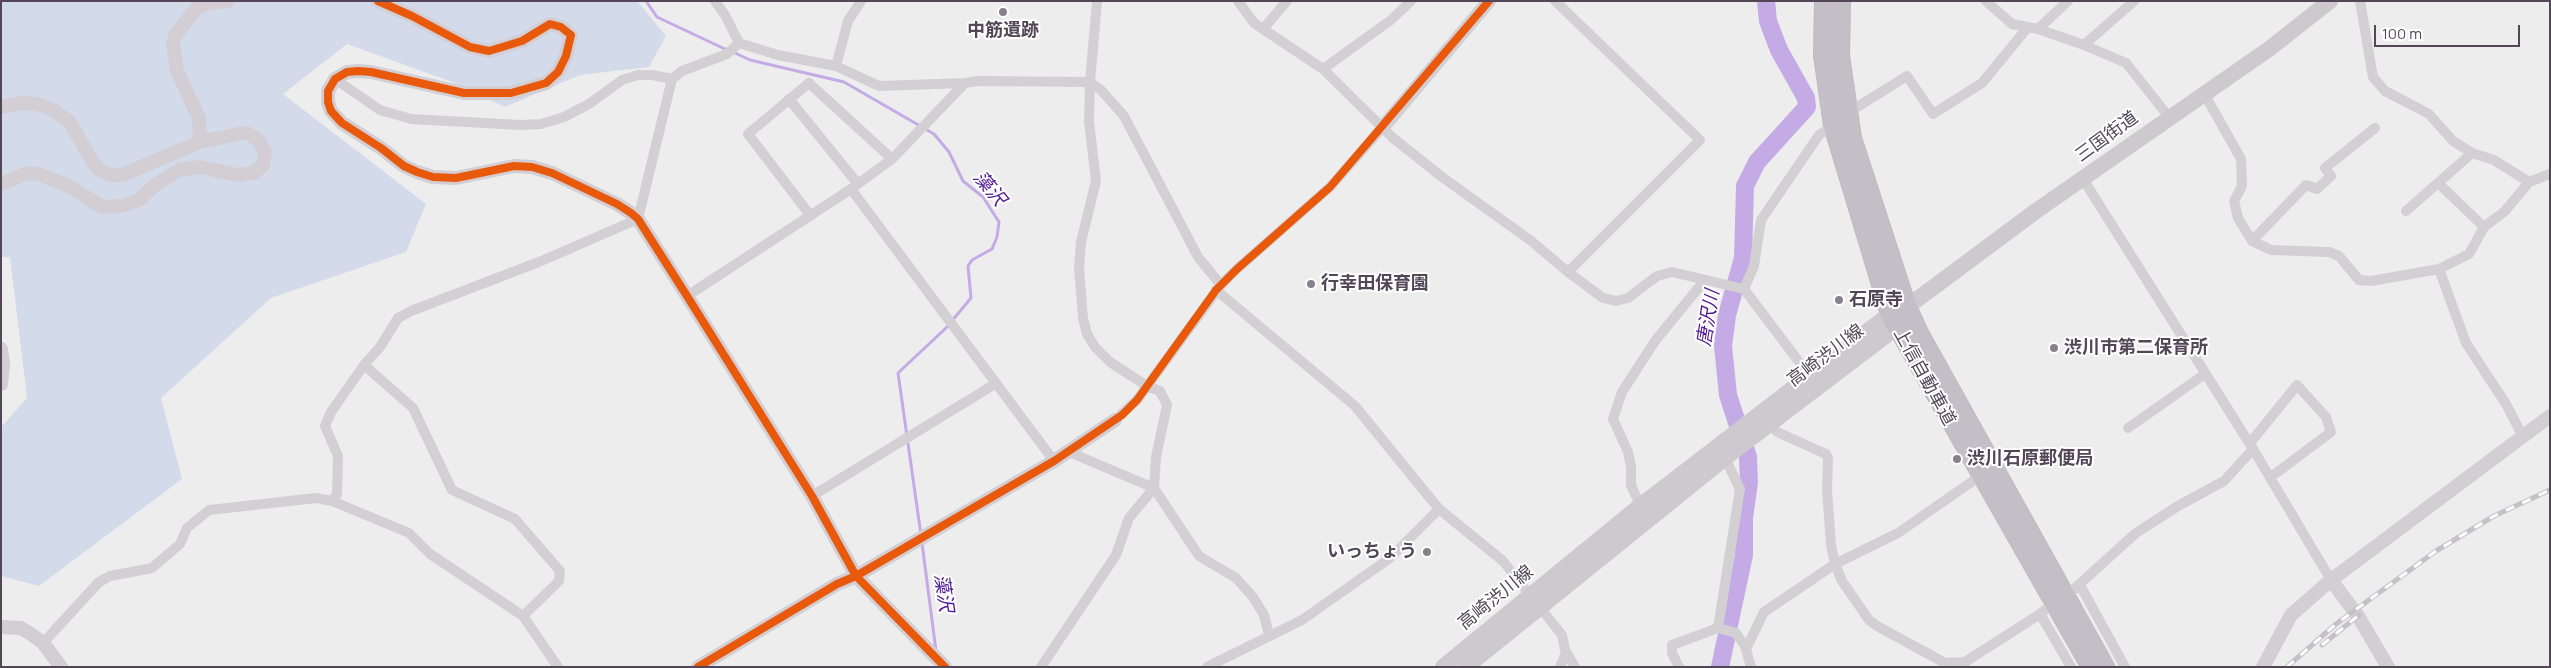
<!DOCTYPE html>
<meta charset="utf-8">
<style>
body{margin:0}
#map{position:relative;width:2551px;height:668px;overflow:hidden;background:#ededed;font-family:Manrope,sans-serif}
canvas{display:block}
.frame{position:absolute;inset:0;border:2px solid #524657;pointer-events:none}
.scale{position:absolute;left:2374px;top:25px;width:146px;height:22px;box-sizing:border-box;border:2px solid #524657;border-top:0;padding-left:6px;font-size:15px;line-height:18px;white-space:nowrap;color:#524657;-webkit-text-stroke:4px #fff;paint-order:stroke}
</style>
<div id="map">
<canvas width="2551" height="668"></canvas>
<div class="frame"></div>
<div class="scale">100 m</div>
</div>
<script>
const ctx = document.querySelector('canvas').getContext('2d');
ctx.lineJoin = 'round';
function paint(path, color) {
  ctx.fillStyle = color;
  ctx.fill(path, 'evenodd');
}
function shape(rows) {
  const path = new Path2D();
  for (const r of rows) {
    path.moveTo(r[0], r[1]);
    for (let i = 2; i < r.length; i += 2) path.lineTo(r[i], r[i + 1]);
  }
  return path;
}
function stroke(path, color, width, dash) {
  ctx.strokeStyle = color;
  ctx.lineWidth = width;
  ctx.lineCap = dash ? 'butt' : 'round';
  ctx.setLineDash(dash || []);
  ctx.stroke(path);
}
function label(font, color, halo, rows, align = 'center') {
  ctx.font = font + ' Manrope,"Noto Sans JP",sans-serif';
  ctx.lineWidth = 4;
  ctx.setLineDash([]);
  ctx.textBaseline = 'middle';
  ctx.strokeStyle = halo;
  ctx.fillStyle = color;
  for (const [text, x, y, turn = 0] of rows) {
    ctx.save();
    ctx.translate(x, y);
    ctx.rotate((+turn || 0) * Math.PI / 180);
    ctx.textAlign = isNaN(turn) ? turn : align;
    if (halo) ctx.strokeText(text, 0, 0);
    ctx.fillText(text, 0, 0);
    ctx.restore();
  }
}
paint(shape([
 [1,1,637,1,666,36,649,67,580,75,505,107,452,82,347,44,283,94,426,204,406,252,271,298,161,398,182,479,39,586,1,576,1,427,27,398,10,257,1,257]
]), '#d3dbeb');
stroke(shape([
 [646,1,657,17,727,50],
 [733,52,750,60,844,82,934,134,949,152,963,181,983,197,999,222,997,237,992,249,972,260,968,266,971,298,946,328,898,373,921,535],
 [922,543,936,651]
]), '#c5abe5', 3);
stroke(shape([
 [1720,667,1744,555,1744,518,1749,482,1748,457,1728,395,1723,346,1727,315,1743,258,1745,186,1757,162,1807,107,1806,98,1779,50,1768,21,1766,1]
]), '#c5abe5', 18);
const highway = shape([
 [1824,1,1823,55,1833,125,1890,314,2091,667],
 [1841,1,1840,56,1852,138,1907,307,1919,333,2105,667]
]);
stroke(highway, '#b9b2bb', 20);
stroke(shape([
 [1097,1,1090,82,1089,121,1096,181,1081,242,1079,268,1083,318,1087,334,1095,347,1110,362,1147,386,1160,391,1167,405,1156,457,1154,488,1199,556,1236,578,1253,597,1264,615,1269,635],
 [1238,1,1254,23,1323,69,1393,138,1442,177,1530,240,1568,272,1603,298,1616,301,1628,298,1657,276,1672,272,1744,289,1809,375],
 [1555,1,1700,140,1568,272],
 [1986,1,2012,24,2038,29,2084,45,2126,63,2169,117],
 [2360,1,2373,77,2385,91,2429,114,2453,141,2472,153,2494,160,2529,182],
 [1263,29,1287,1],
 [2038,29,2068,1],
 [739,43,778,55,836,66,879,86,965,83],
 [2084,45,2134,1],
 [836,66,848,21,861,1],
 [1323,69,1391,20,1411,1],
 [335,79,380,110,411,119,521,125,541,124,564,117,589,104,622,80,638,75,652,75,672,79],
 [2205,95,2241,159,2242,186,2234,201,2238,218,2252,241,2271,250,2329,252,2339,256,2359,280,2371,281,2439,269,2469,254,2484,227,2505,211,2529,182,2550,174],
 [789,99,858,184],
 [1846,114,1907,76,1933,114,1982,83,2028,27],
 [2083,179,2253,449,2331,580],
 [2438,183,2484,227],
 [851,189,1054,461],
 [2406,211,2472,153],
 [810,215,748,134,809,83,892,159],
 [2252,241,2306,185,2317,189,2331,176,2325,168,2375,128],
 [2439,269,2466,343,2506,404,2522,435],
 [1744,289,1754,266,1761,220,1819,135,1835,124],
 [1216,290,1355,406,1439,509,1503,561,1562,635,1565,650,1575,667],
 [687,296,851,189,892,159,965,83,978,81,1090,82,1101,90,1124,116,1198,257,1221,285],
 [1115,420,1137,400,1221,285,1237,269,1330,187,1383,127],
 [2128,428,2205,374],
 [2250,443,2297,385,2326,417,2331,432,2271,477],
 [1980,476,1898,533,1835,564,1842,581,1869,620,1877,626,1945,663,1965,662,2040,614],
 [812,496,995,384],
 [332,501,337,494,338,456,325,426,331,412,364,365],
 [1642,510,1631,485,1631,467,1628,452,1613,419,1622,392,1655,341,1704,281],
 [2080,585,2125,667],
 [2063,599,2136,533,2178,506,2224,481,2253,449],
 [2045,610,2040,614,2071,667],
 [523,616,559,581,560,571,515,519,452,490,413,408,364,365,380,347,398,318,411,311,539,262,638,219,672,79,682,71,727,54,739,43,725,15,715,1],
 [1718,628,1740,489,1725,458],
 [43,643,99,582,110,576,152,568,180,544,187,528,209,510,316,498,332,501,409,533,430,554,523,616,558,667],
 [1746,649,1764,612,1835,564,1831,545,1827,490,1828,458,1826,454,1777,432,1770,424],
 [1041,667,1116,555,1129,518,1154,488,1069,452],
 [1207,667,1302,620,1390,558,1439,509],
 [1560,667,1566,653],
 [1679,667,1672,653,1672,645,1718,628,1736,633,1745,646,1751,667]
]), '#d3d0d4', 10);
stroke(shape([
 [378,1,412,16,470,47,489,51,522,41,550,24,561,27,571,35,566,56,558,72,546,83,511,93,464,93,371,72,358,71,347,72,335,79,328,91,328,102,331,111,342,123,381,148,404,166,417,172,433,177,456,178,514,166,532,167,552,173,617,204,631,213,638,219,687,296,812,496,856,576,945,667],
 [1,107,23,103,37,104,53,110,69,121,94,164,101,171,110,175,122,175,200,142,243,133,249,134,259,141,265,153,263,165,254,173,238,175,200,167,179,170,155,185,139,200,122,206,102,207,67,185,38,174,27,173,1,184],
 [1383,127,1489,1],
 [200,142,199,118,177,71,173,43,176,34,197,8,210,3,228,1],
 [1,349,3,364,1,384],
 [1,627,21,628,31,634,43,643,61,667],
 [698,667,837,584,856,576,1054,461,1115,420],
 [2263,667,2291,615,2331,580],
 [2388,667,2358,616,2331,580,2550,416]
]), '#d2ced4', 14);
stroke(shape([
 [1443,667,1640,506,1844,349,1890,314,1907,307,2036,211,2269,49,2330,1],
 [1466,667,1725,458,1896,328,1902,317]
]), '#cdc9cf', 16);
stroke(highway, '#c4bec7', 19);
const rail = shape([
 [2322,645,2359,615],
 [2287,667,2336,624,2436,551,2494,516,2550,490]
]);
stroke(rail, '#c4c2c6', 5);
stroke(rail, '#fff', 3, [9]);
stroke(shape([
 [378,1,412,16,470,47,489,51,522,41,550,24,561,27,571,35,566,56,558,72,546,83,511,93,464,93,371,72,358,71,347,72,335,79,328,91,328,102,331,111,342,123,381,148,404,166,417,172,433,177,456,178,514,166,532,167,552,173,617,204,631,213,638,219,687,296,812,496,856,576,945,667],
 [698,667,837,584,856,576,1054,461,1122,415,1137,400,1216,290,1237,269,1330,187,1489,1]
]), '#e8590c', 8);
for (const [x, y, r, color] of [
 [1003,12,5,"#88808c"],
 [1311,284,5,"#88808c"],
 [1839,300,5,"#88808c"],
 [2054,348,5,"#88808c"],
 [1957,459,5,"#88808c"],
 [1427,552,5,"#88808c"]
]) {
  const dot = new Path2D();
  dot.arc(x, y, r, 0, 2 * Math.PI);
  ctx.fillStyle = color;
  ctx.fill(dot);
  stroke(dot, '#fff', 2);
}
label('bold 18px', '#524657', '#fff', [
 ["中筋遺跡",1003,31,"center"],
 ["行幸田保育園",1321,284],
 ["石原寺",1849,300],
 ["渋川市第二保育所",2064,348],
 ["渋川石原郵便局",1967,459],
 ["いっちょう",1417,552,"right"]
], 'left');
label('18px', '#524657', '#fff', [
 ["三国街道",2107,137,-36],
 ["高崎渋川線",1826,356,-37],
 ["上信自動車道",1924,377,61],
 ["高崎渋川線",1496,598,-39]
]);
label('italic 19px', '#521b95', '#fff', [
 ["藻沢",989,189,50],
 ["唐沢川",1709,318,-81],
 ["藻沢",943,593,82]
]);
</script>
